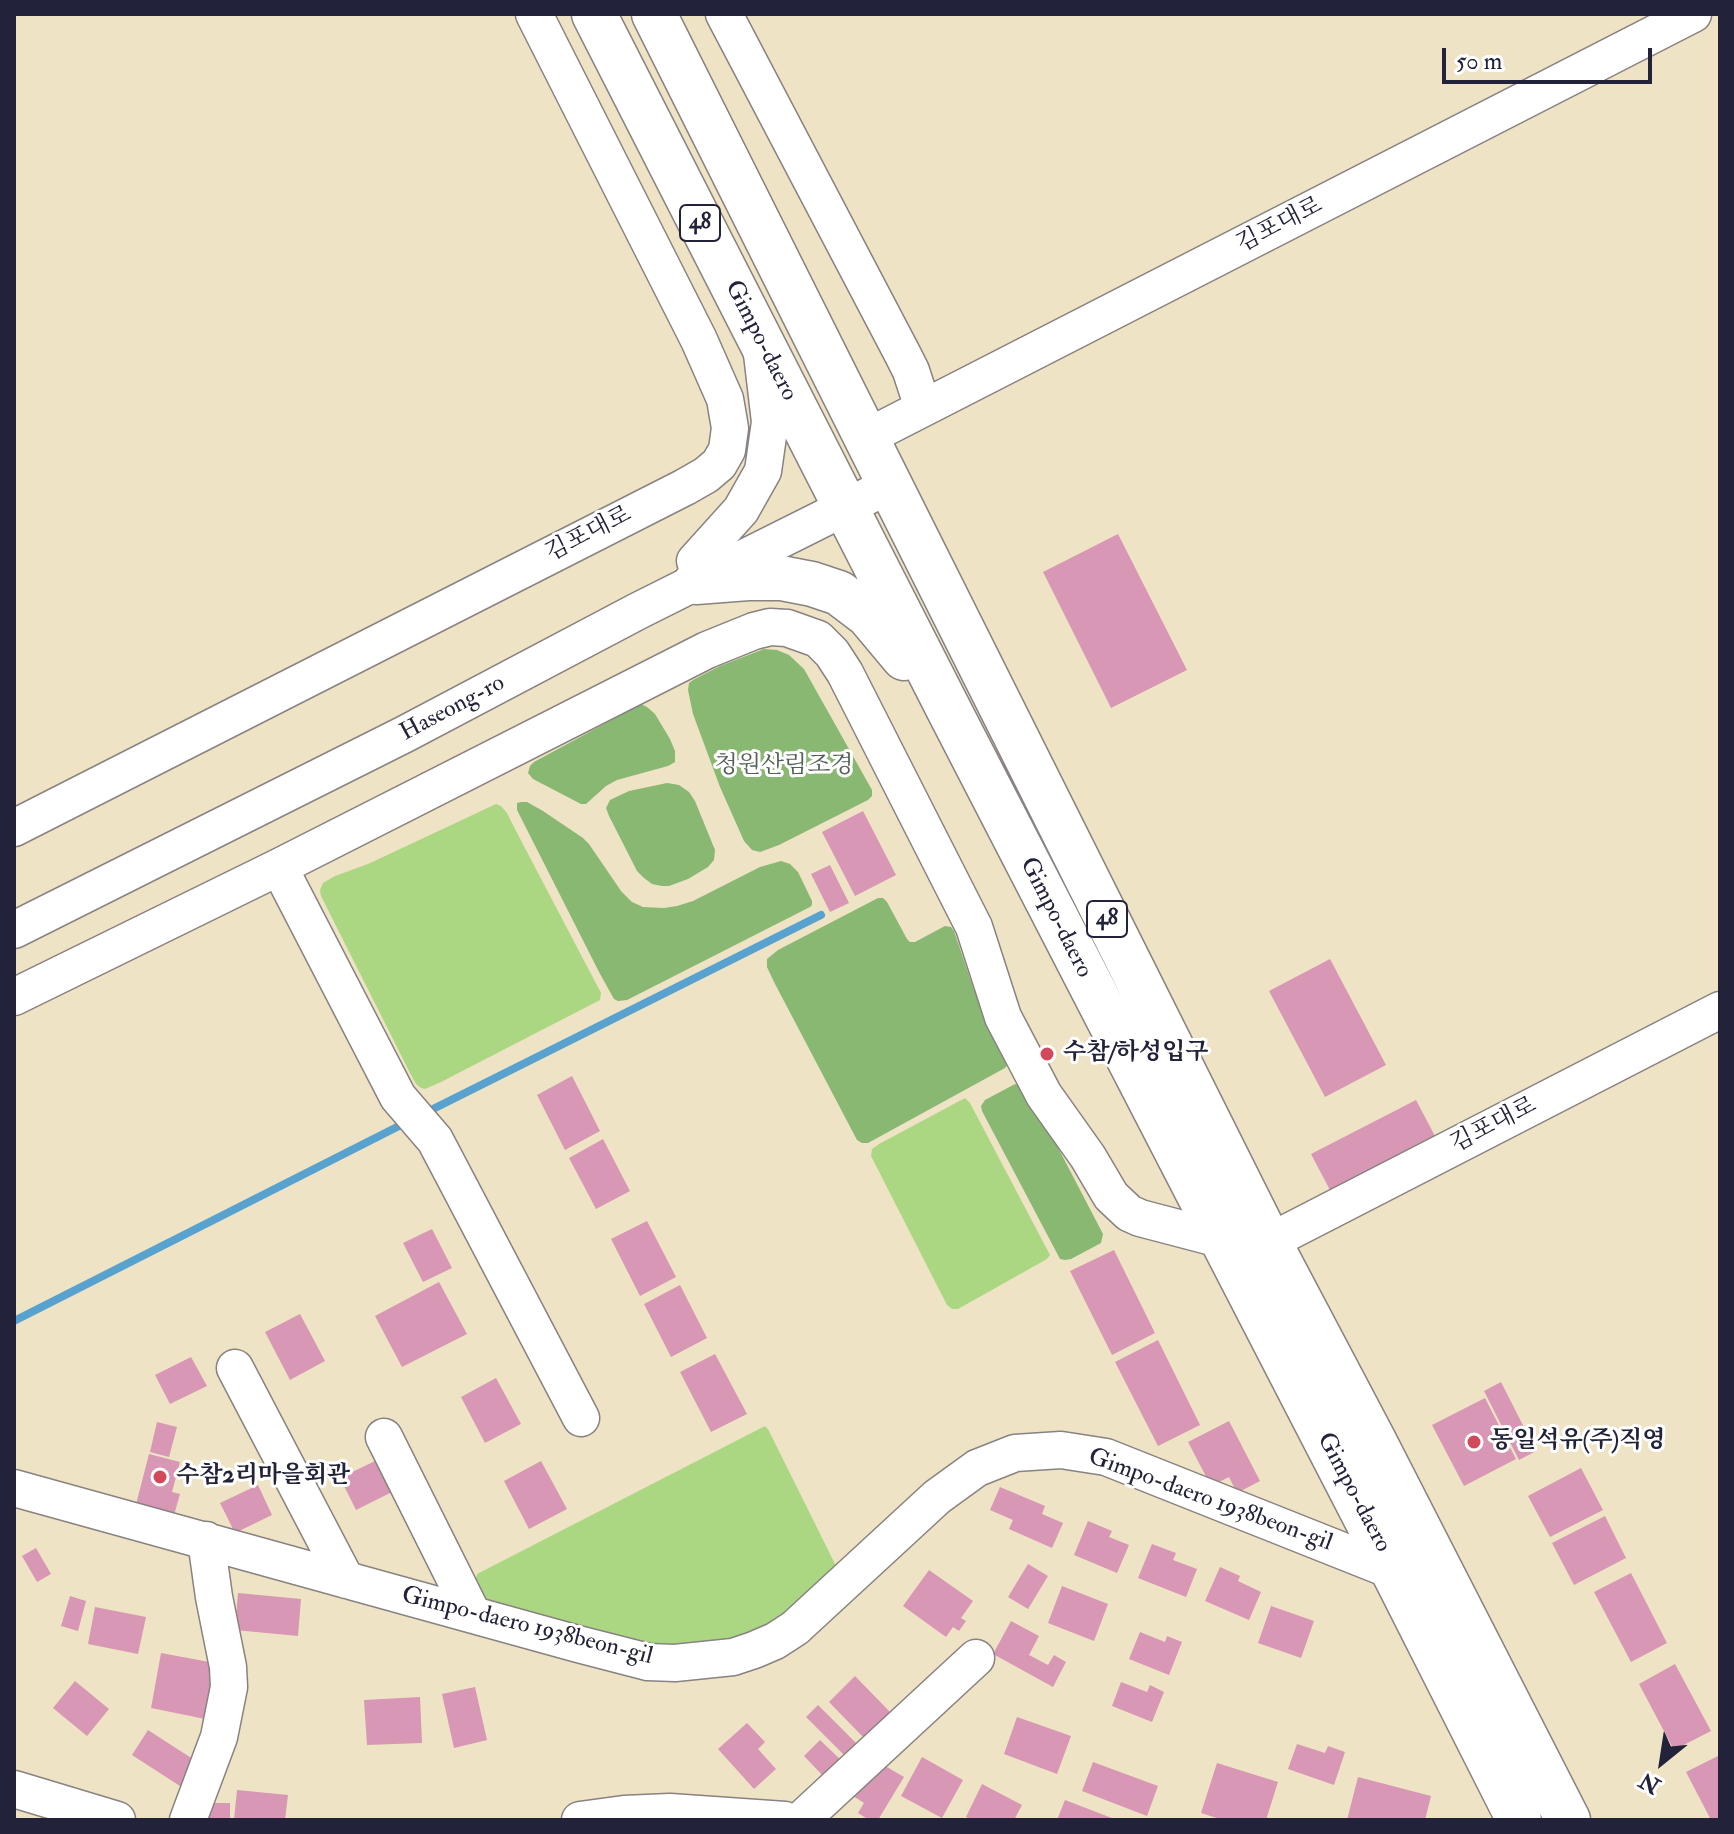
<!DOCTYPE html>
<meta charset="utf-8">
<style>
body{margin:0}
#map{position:relative;width:1734px;height:1834px;overflow:hidden;background:#efe3c5;font-family:"IM FELL Double Pica",serif}
canvas{display:block}
.frame{position:absolute;inset:0;border:16px solid #22223b;pointer-events:none}
.north{position:absolute;left:1622px;top:1722px;width:80px;height:80px;-webkit-text-stroke:6px #fff;paint-order:stroke;rotate:210deg;font-size:22px;font-weight:700;line-height:32px;text-align:center;color:#22223b}
.north::after{content:'';display:block;margin:auto;width:28px;height:36px;background:#22223b;clip-path:polygon(50% 0,100% 100%,50% 72%,0 100%)}
.scale{position:absolute;left:1442px;top:48px;width:210px;height:36px;box-sizing:border-box;border:4px solid #22223b;border-top:0;padding-left:10px;font-size:24px;line-height:28px;white-space:nowrap;color:#22223b;-webkit-text-stroke:6px #fff;paint-order:stroke}
</style>
<div id="map">
<canvas width="1734" height="1834"></canvas>
<div class="frame"></div>
<div class="north">N</div>
<div class="scale">50 m</div>
</div>
<script>
const ctx = document.querySelector('canvas').getContext('2d');
ctx.lineJoin = 'round';
function paint(path, color) {
  ctx.fillStyle = color;
  ctx.fill(path, 'evenodd');
}
function shape(rows) {
  const path = new Path2D();
  for (const r of rows) {
    path.moveTo(r[0], r[1]);
    for (let i = 2; i < r.length; i += 2) path.lineTo(r[i], r[i + 1]);
  }
  return path;
}
function stroke(path, color, width, dash) {
  ctx.strokeStyle = color;
  ctx.lineWidth = width;
  ctx.lineCap = dash ? 'butt' : 'round';
  ctx.setLineDash(dash || []);
  ctx.stroke(path);
}
function label(font, color, halo, rows, align = 'center') {
  ctx.font = font + ' "IM FELL Double Pica","Noto Serif KR",serif';
  ctx.lineWidth = 6;
  ctx.setLineDash([]);
  ctx.textBaseline = 'middle';
  ctx.strokeStyle = halo;
  ctx.fillStyle = color;
  for (const [text, x, y, turn = 0] of rows) {
    ctx.save();
    ctx.translate(x, y);
    ctx.rotate((+turn || 0) * Math.PI / 180);
    ctx.textAlign = isNaN(turn) ? turn : align;
    if (halo) ctx.strokeText(text, 0, 0);
    ctx.fillText(text, 0, 0);
    ctx.restore();
  }
}
paint(shape([
 [496,804,501,806,507,813,515,829,601,993,600,1000,441,1082,425,1089,421,1088,416,1084,410,1073,321,896,320,890,323,883,335,876,368,864],
 [965,1098,970,1103,1050,1255,1047,1259,958,1309,952,1309,947,1305,871,1156,872,1149,879,1144],
 [765,1426,768,1429,837,1568,790,1621,679,1656,487,1608,475,1583,477,1574]
]), '#abd783');
paint(shape([
 [764,649,777,650,789,655,804,669,872,790,872,796,868,800,779,845,760,852,752,850,744,841,720,787,693,714,688,690,689,683,693,680,720,666],
 [641,704,647,707,655,714,670,739,675,751,675,762,668,766,617,780,606,786,586,804,581,804,533,779,528,773,530,766,534,762],
 [667,783,679,785,689,792,695,801,715,850,714,860,708,867,688,879,669,886,662,886,652,884,644,878,637,871,609,816,606,808,610,800,629,791],
 [521,802,527,802,543,811,583,838,589,844,621,891,632,902,643,907,664,908,677,906,693,901,760,867,781,861,790,864,798,872,812,901,812,905,810,907,627,1000,618,1001,614,999,599,972,517,810,517,803],
 [878,898,883,898,887,902,907,939,910,942,915,942,945,926,951,927,954,931,974,990,1008,1059,1008,1064,1005,1068,868,1143,862,1143,857,1140,774,982,767,967,767,959,778,950],
 [1015,1084,1023,1087,1054,1140,1103,1234,1101,1243,1071,1259,1065,1260,1060,1259,982,1111,981,1106,985,1100]
]), '#88b871');
stroke(shape([
 [431,1110,821,915],
 [14,1321,401,1125]
]), '#58a2cf', 8);
paint(shape([
 [1118,534,1187,670,1111,708,1043,572],
 [863,811,896,875,855,896,822,832],
 [830,865,849,903,830,912,811,874],
 [1330,959,1386,1065,1325,1097,1269,991],
 [572,1076,600,1131,565,1150,537,1095],
 [1416,1100,1436,1138,1331,1192,1311,1154],
 [603,1139,630,1191,596,1209,569,1158],
 [647,1221,676,1277,640,1296,611,1239],
 [432,1229,452,1268,423,1282,403,1243],
 [1114,1250,1155,1333,1112,1355,1070,1271],
 [439,1282,467,1334,402,1367,375,1316],
 [680,1285,707,1338,671,1357,644,1304],
 [300,1314,325,1361,290,1380,265,1332],
 [1158,1340,1200,1425,1158,1446,1115,1362],
 [715,1354,747,1414,711,1432,680,1372],
 [191,1357,207,1386,170,1404,155,1375],
 [496,1378,521,1424,485,1443,461,1397],
 [1501,1382,1536,1451,1519,1460,1484,1391],
 [1485,1398,1516,1459,1464,1486,1432,1425],
 [1229,1421,1260,1481,1237,1493,1229,1477,1211,1486,1188,1442],
 [157,1422,177,1427,169,1457,150,1452],
 [149,1454,180,1462,172,1492,180,1494,171,1526,133,1516],
 [377,1460,392,1492,356,1510,340,1478],
 [541,1461,567,1509,529,1529,504,1481],
 [1581,1468,1603,1510,1550,1537,1528,1496],
 [258,1485,272,1515,235,1533,220,1503],
 [1000,1487,1045,1506,1042,1514,1063,1523,1052,1548,1009,1529,1013,1520,990,1510],
 [1605,1516,1626,1558,1574,1585,1552,1543],
 [1088,1521,1112,1531,1109,1537,1129,1545,1117,1573,1074,1555],
 [1152,1544,1176,1553,1173,1560,1197,1569,1186,1597,1138,1578],
 [36,1548,51,1574,37,1582,22,1556],
 [1028,1564,1048,1576,1028,1609,1008,1597],
 [1220,1567,1240,1576,1238,1581,1261,1592,1249,1620,1205,1601],
 [929,1570,973,1601,961,1618,966,1621,959,1631,953,1627,946,1637,903,1606],
 [1631,1573,1667,1643,1631,1662,1594,1592],
 [1062,1586,1108,1604,1094,1641,1048,1623],
 [238,1593,301,1599,298,1636,235,1630],
 [70,1596,86,1601,78,1631,61,1626],
 [1271,1606,1314,1621,1301,1658,1258,1643],
 [95,1607,146,1617,138,1654,88,1644],
 [1011,1621,1039,1636,1029,1655,1048,1665,1054,1655,1066,1662,1053,1687,993,1654],
 [1140,1632,1165,1642,1167,1636,1182,1642,1169,1675,1129,1659],
 [161,1653,220,1664,210,1720,151,1708],
 [1675,1664,1711,1731,1674,1750,1639,1684],
 [855,1676,890,1712,864,1738,829,1702],
 [75,1681,109,1709,87,1736,53,1708],
 [1121,1682,1147,1692,1150,1685,1164,1692,1152,1722,1112,1706],
 [475,1687,487,1740,454,1748,442,1694],
 [420,1697,422,1743,367,1745,364,1700],
 [818,1705,859,1746,847,1758,806,1717],
 [1017,1717,1071,1736,1057,1774,1004,1754],
 [747,1723,765,1742,758,1749,776,1769,754,1789,718,1749],
 [148,1730,199,1763,183,1788,132,1755],
 [820,1740,843,1762,826,1779,804,1756],
 [1297,1744,1325,1753,1328,1746,1345,1752,1334,1785,1288,1769],
 [1720,1755,1720,1820,1711,1820,1686,1772],
 [922,1757,963,1780,942,1818,901,1796],
 [1093,1762,1158,1786,1147,1816,1082,1791],
 [880,1763,904,1777,878,1820,869,1820,858,1813,864,1803,850,1794],
 [1217,1763,1278,1782,1266,1820,1223,1820,1201,1813],
 [1358,1777,1431,1796,1425,1820,1347,1820],
 [982,1784,1022,1805,1014,1820,972,1820,966,1817],
 [237,1790,288,1795,285,1820,234,1820],
 [1065,1800,1117,1820,1057,1820],
 [203,1803,230,1803,230,1820,203,1820]
]), '#d797b5');
const minor = shape([
 [724,14,903,355,911,371,923,408],
 [867,437,1693,14],
 [695,561,741,510,763,471,770,422,762,354],
 [14,828,685,487,706,475,719,464,727,450,730,428,725,399,699,340,534,14],
 [279,867,398,1097,435,1140,581,1418],
 [14,930,405,734,638,611,890,485],
 [14,997,279,867,707,650,754,631,770,627,787,628,818,639,832,653,845,673,974,927,1003,1017,1044,1095,1088,1157,1111,1196,1129,1213,1140,1218,1220,1239],
 [1269,1242,1720,1010],
 [235,1368,346,1580],
 [384,1437,473,1615],
 [14,1488,578,1644,648,1662,675,1663,733,1657,754,1650,775,1641,795,1628,937,1497,977,1468,1015,1453,1061,1450,1106,1457,1393,1571],
 [14,1789,117,1820],
 [188,1820,219,1737,229,1687,228,1667,214,1597,206,1540],
 [580,1820,624,1814,670,1812,785,1820],
 [801,1820,976,1658]
]);
const major = shape([
 [594,14,950,712,1393,1571,1519,1820],
 [654,14,1269,1242,1374,1441,1568,1820],
 [696,582,748,578,781,578,812,584,839,593,868,615,904,658]
]);
stroke(minor, '#888280', 39);
stroke(major, '#888280', 47);
stroke(minor, '#fff', 36);
stroke(major, '#fff', 44);
for (const [x, y, r, color] of [
 [1047,1054,8,"#d1495b"],
 [1474,1442,8,"#d1495b"],
 [160,1477,8,"#d1495b"]
]) {
  const dot = new Path2D();
  dot.arc(x, y, r, 0, 2 * Math.PI);
  ctx.fillStyle = color;
  ctx.fill(dot);
  stroke(dot, '#fff', 3);
}
for (const [x, y, w] of [
 [700,223,40],
 [1107,919,40]
]) {
  const box = new Path2D();
  box.roundRect(x - w / 2, y - 18, w, 36, 6);
  ctx.fillStyle = '#fff';
  ctx.fill(box);
  stroke(box, '#22223b', 2);
}
label('bold 22px', '#22223b', null, [
 ["48",700,223],
 ["48",1107,919]
]);
label('24px', '#22223b', '#fff', [
 ["김포대로",1280,226,-27],
 ["Gimpo-daero",760,341,63],
 ["김포대로",589,535,-27],
 ["Haseong-ro",453,709,-28],
 ["Gimpo-daero",1055,918,63],
 ["김포대로",1494,1126,-27],
 ["Gimpo-daero",1353,1493,62],
 ["Gimpo-daero 1938beon-gil",1210,1501,20],
 ["Gimpo-daero 1938beon-gil",527,1627,14]
]);
label('24px', '#526154', '#fff', [
 ["청원산림조경",784,767]
]);
label('bold 24px', '#22223b', '#fff', [
 ["수참/하성입구",1063,1054],
 ["동일석유(주)직영",1490,1442],
 ["수참2리마을회관",176,1477]
], 'left');
</script>
